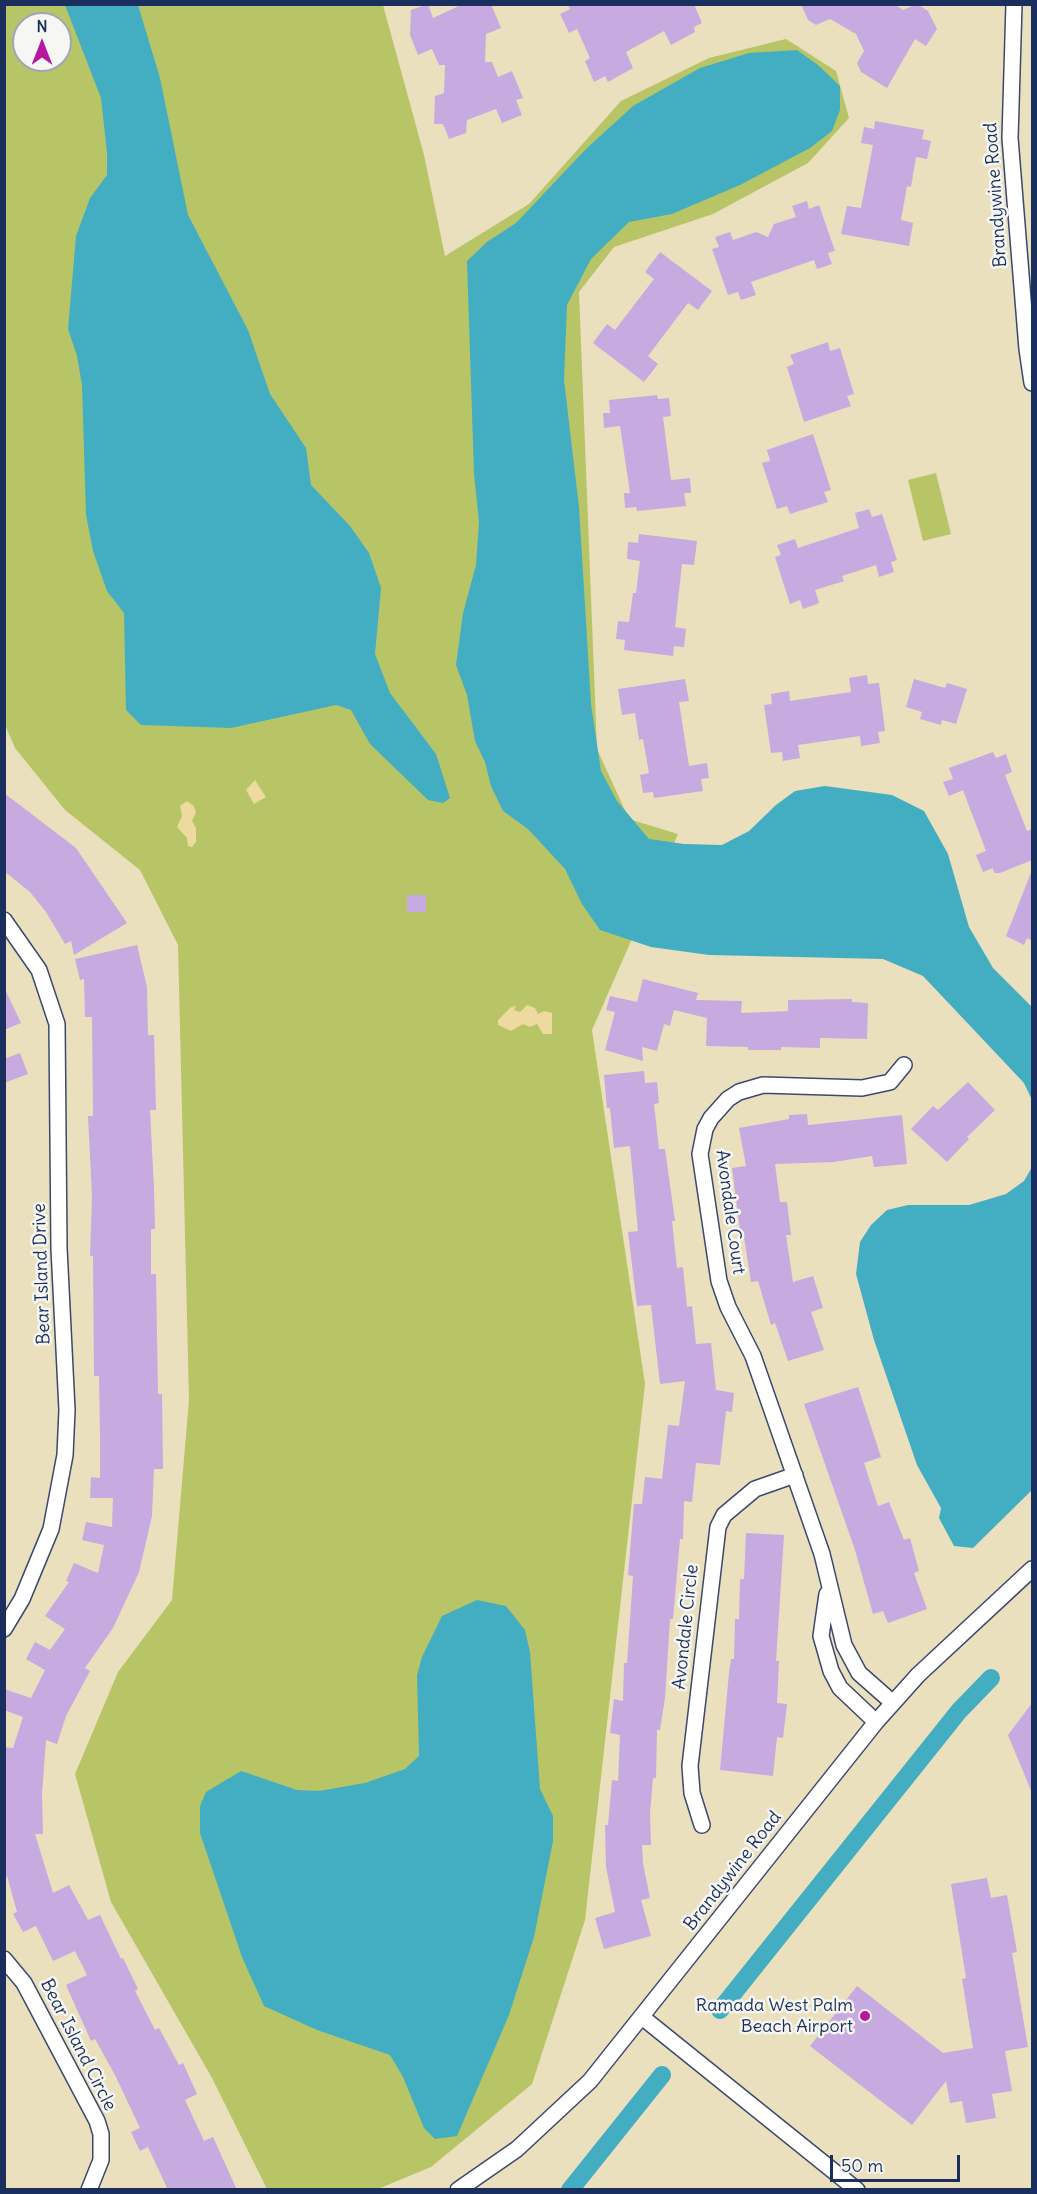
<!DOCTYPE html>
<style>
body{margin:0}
#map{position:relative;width:1037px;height:2194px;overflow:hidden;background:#eae0be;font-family:Delius,sans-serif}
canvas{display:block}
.frame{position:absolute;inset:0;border:6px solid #1b2f5e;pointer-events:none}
.north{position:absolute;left:12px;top:12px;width:60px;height:60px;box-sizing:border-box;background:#f6f6f2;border:2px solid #9ea6b7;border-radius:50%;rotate:0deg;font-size:16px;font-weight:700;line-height:24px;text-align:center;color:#1b2f5e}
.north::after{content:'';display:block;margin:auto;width:21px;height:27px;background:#b5179e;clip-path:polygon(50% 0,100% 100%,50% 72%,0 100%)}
.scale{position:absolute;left:830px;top:2155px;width:130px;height:27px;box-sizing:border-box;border:3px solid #1b2f5e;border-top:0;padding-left:8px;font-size:18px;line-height:21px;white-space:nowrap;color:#1b2f5e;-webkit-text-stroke:4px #f6f6f2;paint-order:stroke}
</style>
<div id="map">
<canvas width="1037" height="2194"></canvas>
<div class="frame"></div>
<div class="north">N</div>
<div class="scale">50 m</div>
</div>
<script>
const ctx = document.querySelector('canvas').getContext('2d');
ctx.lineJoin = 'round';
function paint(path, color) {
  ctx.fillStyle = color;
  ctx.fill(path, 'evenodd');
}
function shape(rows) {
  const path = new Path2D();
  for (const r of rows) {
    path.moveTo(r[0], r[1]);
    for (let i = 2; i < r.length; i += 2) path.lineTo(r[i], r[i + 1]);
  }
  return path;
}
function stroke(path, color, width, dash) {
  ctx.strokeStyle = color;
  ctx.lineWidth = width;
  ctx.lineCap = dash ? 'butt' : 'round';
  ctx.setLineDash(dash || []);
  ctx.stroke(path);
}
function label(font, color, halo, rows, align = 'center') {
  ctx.font = font + ' Delius,sans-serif';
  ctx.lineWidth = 5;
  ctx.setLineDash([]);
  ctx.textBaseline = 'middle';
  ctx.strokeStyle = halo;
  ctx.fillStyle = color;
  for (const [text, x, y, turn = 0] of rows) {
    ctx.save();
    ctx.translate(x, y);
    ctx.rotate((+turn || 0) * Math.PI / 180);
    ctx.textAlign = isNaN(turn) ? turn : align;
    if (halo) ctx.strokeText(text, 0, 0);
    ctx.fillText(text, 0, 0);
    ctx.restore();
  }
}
paint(shape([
 [4,5,383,5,424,155,445,256,529,204,621,101,709,58,786,39,836,71,849,118,808,163,713,214,614,247,579,292,597,749,629,819,678,834,592,1030,645,1384,585,1920,532,2084,431,2167,378,2189,267,2189,212,2078,111,1902,75,1774,118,1672,172,1600,189,1400,178,945,140,870,65,810,15,748,5,725],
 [24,24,60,24,60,60,24,60],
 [936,473,951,534,923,541,908,480]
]), '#b7c567');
paint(shape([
 [255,780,266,797,254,804,246,790],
 [187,801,194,806,196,812,192,821,196,828,196,842,192,847,188,846,187,838,177,827,182,816,180,806],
 [527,1005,535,1008,538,1014,544,1011,552,1013,552,1034,543,1034,537,1024,530,1027,523,1024,511,1031,498,1025,498,1020,511,1007,516,1006,514,1010,520,1012]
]), '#eeda9e');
paint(shape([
 [65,5,138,5,160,78,188,215,248,330,270,394,306,448,311,485,350,526,369,553,381,588,375,654,390,693,436,754,450,798,443,803,428,800,370,744,351,710,336,705,231,728,141,725,126,710,124,613,107,591,93,551,86,515,82,385,77,356,68,329,76,236,90,198,107,175,107,153,101,98],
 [797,50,818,65,840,86,840,110,832,131,810,148,740,185,672,214,629,222,591,259,567,305,564,380,579,507,591,704,601,771,617,801,649,839,684,844,722,845,749,831,776,805,795,791,825,786,892,795,924,811,948,854,969,927,993,968,1032,1007,1032,1100,1024,1083,923,976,883,959,709,955,651,947,600,930,582,904,565,869,528,829,503,811,491,786,485,762,475,741,467,695,456,665,463,613,476,565,479,522,474,474,467,261,487,242,516,223,587,148,633,106,700,68,749,53],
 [1032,1167,1032,1490,973,1548,954,1546,939,1518,941,1508,917,1465,874,1340,856,1274,860,1242,871,1225,887,1210,908,1205,969,1205,1006,1194,1024,1181],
 [477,1600,506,1606,525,1630,530,1652,540,1789,553,1816,553,1841,534,1937,509,2015,457,2136,435,2139,424,2128,403,2077,390,2055,317,2030,264,2006,242,1957,200,1833,200,1806,206,1792,241,1771,297,1790,319,1791,365,1783,405,1769,419,1756,417,1675,422,1657,442,1616]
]), '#43adc2');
stroke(shape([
 [720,2010,959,1711,991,1678],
 [570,2190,662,2075]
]), '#43adc2', 18);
paint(shape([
 [428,4,433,18,463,4,491,4,501,28,486,34,485,62,492,62,498,77,512,71,523,98,516,100,522,115,502,123,496,109,467,120,466,133,449,139,443,124,434,124,435,96,444,93,445,65,439,65,432,49,418,55,410,35,411,10],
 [567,4,694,4,702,23,694,27,695,32,671,45,664,31,626,52,633,68,608,82,605,76,594,82,585,61,590,58,577,29,569,33,560,14,570,9],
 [801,4,894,4,903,10,917,4,928,11,937,29,926,46,915,39,887,88,861,72,857,63,864,51,856,34,830,19,816,25,808,20],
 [875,121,924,130,922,139,931,141,927,159,916,157,911,187,907,186,901,220,913,223,909,246,841,234,847,206,861,208,873,145,861,143,864,127,874,129],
 [807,201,809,209,819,205,835,251,828,253,832,264,817,269,814,260,751,282,756,295,741,300,738,292,728,295,712,249,719,247,715,237,730,232,733,240,756,232,768,237,774,224,796,217,792,206],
 [660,252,712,291,698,310,688,303,648,356,658,364,644,382,593,343,607,324,615,330,654,279,645,272],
 [828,342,830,351,840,348,854,394,847,396,851,406,804,422,787,367,794,364,790,355],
 [657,395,658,399,669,398,671,416,663,417,671,480,690,478,691,493,684,493,686,506,637,511,636,507,625,508,624,493,630,493,620,426,604,428,603,413,610,413,609,400],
 [813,434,831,490,824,492,828,502,790,514,787,506,777,509,762,463,770,461,767,450],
 [869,509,872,517,882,514,897,560,891,562,894,572,879,577,876,565,842,576,844,581,815,590,819,603,803,609,800,600,790,604,775,557,781,555,777,545,795,539,798,548,859,528,855,513],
 [639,534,697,541,694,565,682,564,675,627,686,629,684,647,674,646,673,656,624,650,625,640,616,639,618,621,629,622,633,593,636,593,640,561,627,559,628,542,638,543],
 [867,675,868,684,879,683,885,731,878,732,880,743,861,746,860,736,798,745,800,758,783,761,782,752,771,753,764,705,772,704,771,694,789,691,790,701,851,692,849,678],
 [685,679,689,701,679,702,689,766,707,763,709,778,701,779,703,791,654,798,653,792,643,793,640,775,649,773,643,739,639,740,635,713,622,715,618,689],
 [914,679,945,688,947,683,967,689,956,724,942,720,941,725,920,719,922,712,906,707],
 [993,752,996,758,1006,754,1012,772,1005,775,1027,831,1032,829,1032,860,1000,873,994,873,993,868,983,872,976,855,986,851,963,790,949,796,943,782,953,779,949,768],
 [4,793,76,848,127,923,74,955,71,941,65,944,46,912,30,892,4,871],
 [1032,870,1032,941,1027,938,1024,945,1006,936],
 [407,895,426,895,426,912,407,912],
 [137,945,147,987,148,1035,154,1035,156,1110,150,1110,154,1189,155,1229,151,1229,151,1274,156,1274,158,1394,162,1394,163,1469,154,1469,152,1516,139,1572,113,1628,85,1668,90,1671,66,1716,57,1744,46,1740,42,1794,43,1834,35,1834,53,1893,69,1885,88,1920,100,1915,121,1959,123,1958,138,1989,135,1991,155,2030,159,2028,179,2065,183,2063,197,2094,185,2100,204,2141,213,2137,237,2190,168,2190,148,2147,140,2151,131,2132,140,2128,115,2075,95,2039,91,2041,66,1985,87,1975,75,1951,53,1961,36,1926,23,1932,13,1914,17,1912,7,1876,4,1877,4,1747,13,1748,23,1717,4,1710,4,1689,31,1698,45,1670,26,1659,35,1642,50,1650,65,1629,45,1616,69,1582,66,1581,74,1563,98,1573,104,1545,82,1540,86,1522,112,1527,113,1498,90,1498,91,1477,100,1478,100,1435,99,1376,94,1376,93,1256,90,1256,92,1196,88,1116,93,1116,92,1017,85,1017,84,979,80,980,75,959],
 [643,979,698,993,696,1000,742,1001,741,1013,788,1011,788,1000,852,999,852,1002,868,1003,867,1039,820,1038,820,1048,781,1047,781,1050,748,1050,748,1047,706,1046,707,1018,674,1010,670,1026,664,1024,657,1051,642,1047,643,1061,605,1050,615,1012,606,1010,610,996,637,1002],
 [4,987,21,1023,4,1030],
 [20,1053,28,1074,4,1083,4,1059],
 [644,1071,645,1083,657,1082,659,1103,654,1104,659,1149,665,1149,675,1221,672,1221,677,1268,683,1267,687,1307,692,1306,696,1344,711,1343,716,1390,734,1393,732,1412,726,1411,720,1465,696,1463,692,1502,684,1501,683,1539,680,1539,673,1619,670,1619,665,1698,660,1730,657,1730,656,1778,653,1778,650,1813,651,1845,642,1845,643,1863,650,1898,641,1900,651,1936,604,1949,595,1918,615,1912,606,1867,605,1825,608,1825,612,1780,618,1781,620,1735,610,1733,614,1699,623,1701,624,1663,627,1663,633,1576,628,1575,634,1504,642,1504,645,1477,662,1479,668,1425,679,1426,685,1381,660,1384,651,1305,637,1306,628,1232,638,1231,630,1146,614,1148,610,1108,607,1108,604,1075],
 [968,1082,995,1110,967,1137,969,1139,947,1162,911,1129,933,1106,938,1110],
 [807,1114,808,1125,902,1115,907,1164,874,1167,872,1156,834,1162,775,1164,780,1202,787,1202,791,1235,786,1235,793,1282,813,1276,823,1308,811,1312,824,1350,788,1361,775,1323,771,1325,758,1281,751,1282,743,1231,740,1231,732,1168,746,1166,739,1128,789,1119,789,1115],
 [858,1387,881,1457,864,1463,878,1506,889,1502,904,1540,910,1538,919,1571,914,1573,927,1609,888,1623,883,1611,873,1614,855,1550,804,1404],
 [746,1533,784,1535,776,1661,779,1661,777,1703,787,1704,783,1738,777,1737,773,1776,720,1770,729,1673,731,1659,734,1659,735,1619,739,1619,740,1579,744,1579],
 [1032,1703,1032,1793,1008,1735],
 [987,1878,991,1898,1007,1895,1017,1952,1012,1953,1028,2047,1005,2051,1012,2091,992,2094,996,2118,966,2123,962,2101,950,2103,946,2081,912,2125,810,2046,857,1986,943,2053,973,2048,962,1979,966,1978,951,1884]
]), '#c6aae0');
const street = shape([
 [1014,4,1010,138,1027,349,1032,383],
 [4,920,39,970,57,1024,59,1248,67,1410,65,1455,51,1529,22,1599,4,1629],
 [827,1594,821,1636,831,1671,840,1688,876,1722],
 [893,1703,859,1673,844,1645,822,1554,753,1356,728,1307,719,1281,700,1154,705,1129,711,1118,728,1099,739,1092,763,1085,862,1088,890,1082,904,1065],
 [702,1825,692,1793,690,1766,718,1527,724,1515,755,1489,795,1475],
 [4,1959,24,1983,97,2121,101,2134,101,2160,89,2190],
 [642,2017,857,2190],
 [458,2190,517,2149,590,2081,876,1722,918,1675,1032,1569]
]);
stroke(street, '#3a4a6c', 18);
stroke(street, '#fff', 15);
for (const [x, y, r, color] of [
 [865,2016,6,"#b5179e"]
]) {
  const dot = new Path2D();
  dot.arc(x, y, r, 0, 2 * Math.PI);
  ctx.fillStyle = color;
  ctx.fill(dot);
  stroke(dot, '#f6f6f2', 2);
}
label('18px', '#1b2f5e', '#f6f6f2', [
 ["Brandywine Road",996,195,-94],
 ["Avondale Court",730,1212,82],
 ["Bear Island Drive",42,1274,-92],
 ["Avondale Circle",686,1627,-84],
 ["Brandywine Road",733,1871,-52],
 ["Bear Island Circle",78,2045,63]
]);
label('18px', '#1b2f5e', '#f6f6f2', [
 ["Ramada West Palm",853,2006],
 ["Beach Airport",853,2027]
], 'right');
</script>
